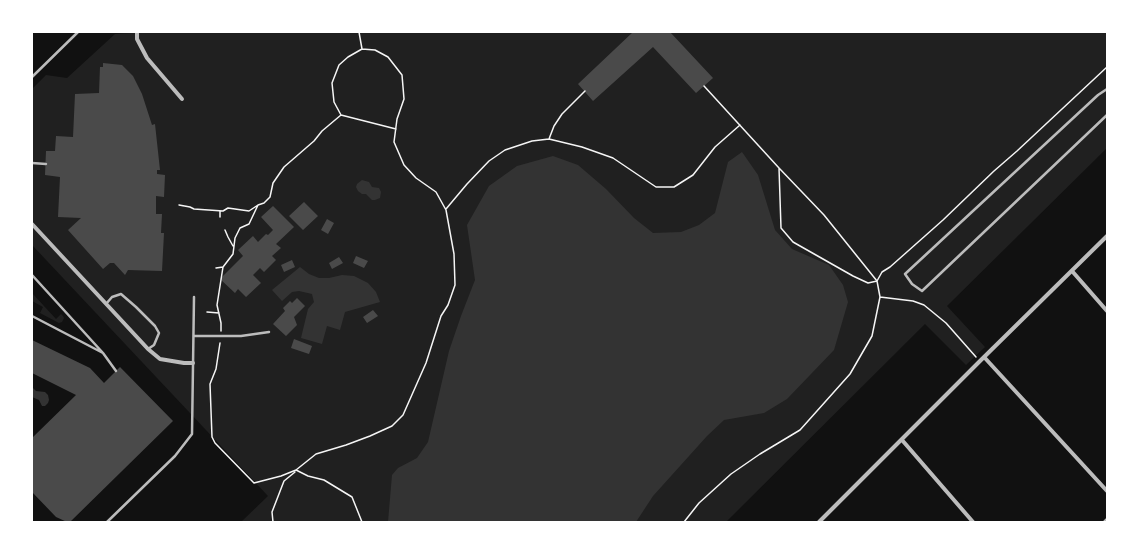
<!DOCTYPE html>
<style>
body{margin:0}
#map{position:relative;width:1139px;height:554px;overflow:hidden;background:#111;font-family:"Public Sans",sans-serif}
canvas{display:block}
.frame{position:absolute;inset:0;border:33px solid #fff;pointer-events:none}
</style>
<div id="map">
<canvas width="1139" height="554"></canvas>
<div class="frame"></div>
</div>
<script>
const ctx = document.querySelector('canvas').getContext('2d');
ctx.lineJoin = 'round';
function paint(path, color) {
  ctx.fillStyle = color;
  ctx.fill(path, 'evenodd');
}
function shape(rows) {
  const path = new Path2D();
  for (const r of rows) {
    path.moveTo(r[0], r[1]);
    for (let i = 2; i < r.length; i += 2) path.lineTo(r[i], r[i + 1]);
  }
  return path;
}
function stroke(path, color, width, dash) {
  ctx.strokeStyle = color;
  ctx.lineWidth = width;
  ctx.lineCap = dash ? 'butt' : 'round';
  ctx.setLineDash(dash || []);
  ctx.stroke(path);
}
paint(shape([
 [149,32,1107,32,1107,148,947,306,985,347,966,365,925,324,726,522,241,522,268,496,32,245,32,89,46,75,67,78,115,34],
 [32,293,56,319,61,314,63,316,64,318,62,322,59,323,57,322,40,313,43,307,32,301]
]), '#202020');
paint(shape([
 [742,152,758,175,775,230,792,249,829,265,843,285,848,302,834,350,787,399,764,413,724,420,707,436,653,496,636,522,388,522,392,475,398,468,417,458,428,442,449,351,461,316,475,280,467,225,489,186,517,166,553,156,578,165,606,189,634,218,653,233,681,232,699,225,715,213,728,162],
 [362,180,369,182,372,187,379,188,381,192,380,198,375,200,372,200,366,194,362,194,358,191,356,187,357,184],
 [300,267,309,274,319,278,329,278,342,275,354,276,368,283,376,292,380,302,345,312,340,330,327,326,322,344,301,338,308,309,314,302,312,294,299,291,292,292,282,301,272,290],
 [32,387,36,391,45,392,48,395,49,400,48,403,45,406,42,406,39,400,32,397]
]), '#333');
paint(shape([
 [633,32,670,32,713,78,696,93,653,47,593,101,578,84],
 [103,63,122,65,133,76,142,94,152,125,155,124,160,170,157,170,157,174,165,175,164,197,156,196,156,214,162,214,161,233,164,233,162,271,128,270,125,275,114,263,110,263,103,269,68,230,81,218,58,217,60,177,45,175,46,151,55,151,56,136,73,137,75,94,99,93,100,67,103,67],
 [304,202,318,216,303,230,289,216],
 [273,206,294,227,276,244,281,248,272,256,276,260,264,272,260,268,253,275,261,283,246,297,238,289,235,293,220,279,243,256,238,250,253,236,258,242,266,234,268,235,273,230,261,217],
 [327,219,334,223,328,234,321,230],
 [356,256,368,261,364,268,353,263],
 [339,257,343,263,332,269,329,263],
 [292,260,295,267,284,272,281,265],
 [297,298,305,306,294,317,297,325,286,336,273,324,285,311,283,308,290,301,292,303],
 [373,310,378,316,367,323,363,317],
 [294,339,312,346,309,354,291,348],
 [32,340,90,368,104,383,120,367,173,421,70,522,67,522,56,517,32,492,32,438,76,395,32,373]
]), '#4a4a4a');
stroke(shape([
 [359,32,362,49,375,50,388,57,402,75,404,99,397,119,394,142,404,165,416,178,436,192,446,210,454,254,455,285,448,305,441,316,426,363,403,415,392,426,370,436,346,445,316,454,296,470,308,476,324,480,352,497,362,522],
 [362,49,348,57,339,65,332,83,334,102,341,115,396,129],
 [704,86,779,168,824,215,877,281,868,283,853,276,793,242,781,228,779,168],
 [549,139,554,126,562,114,585,91],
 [179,205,190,207,194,209,223,211,228,208,249,211,258,205,264,203,270,197,273,183,284,167,314,141,322,131,341,115],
 [446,209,467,184,489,161,505,150,532,141,549,139,582,147,613,158,656,187,674,187,693,175,715,147,740,125],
 [220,217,220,211],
 [225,230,228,237,233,246],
 [216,268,223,267],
 [207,312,219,313],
 [221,331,221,323,217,305,223,267,233,254,235,238,240,228,249,224,258,205],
 [220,343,216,369,210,384,212,437,215,443,254,483,281,476,296,470],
 [976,357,946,323,924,305,913,301,880,297,877,281,882,272,890,267,943,220,994,171,1017,151,1107,67],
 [273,522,272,512,284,481,295,472],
 [684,522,699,503,731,474,760,454,800,430,850,374,872,336,880,297]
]), '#f5f5f5', 1.5);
stroke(shape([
 [32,77,78,32],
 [1107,89,1098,95,905,274,912,284,922,291,1107,115],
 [32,163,46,164],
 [32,275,103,353,32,316],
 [106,304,112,297,121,294,136,307,155,326,159,333,154,345,148,349],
 [194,336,241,336,269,332],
 [103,353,116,371],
 [107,522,175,456,192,434,194,297]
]), '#bcbcbc', 2.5);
stroke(shape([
 [137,32,137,39,147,58,182,99],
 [32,224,148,349,160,359,184,363,193,363],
 [1072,271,1107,311],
 [984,357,1107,491],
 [902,440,973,522],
 [819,522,980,361,1107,236],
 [1105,522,1107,520]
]), '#bcbcbc', 4);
</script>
